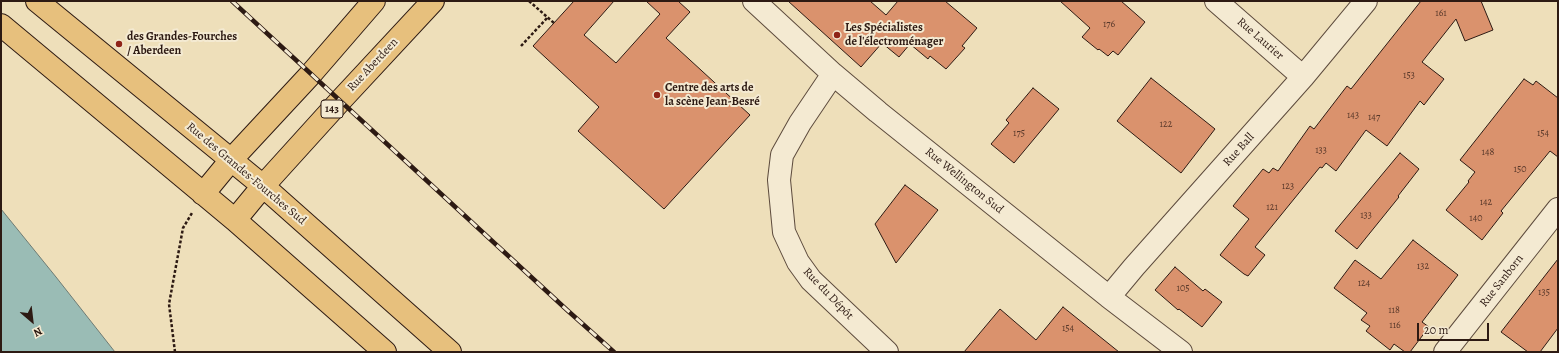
<!DOCTYPE html>
<meta charset="utf-8">
<style>
body{margin:0}
#map{position:relative;width:1559px;height:353px;overflow:hidden;background:#eedfba;font-family:Alegreya,serif}
canvas{display:block}
.frame{position:absolute;inset:0;border:2px solid #2d1a13;pointer-events:none}
.north{position:absolute;left:12px;top:301px;width:40px;height:40px;-webkit-text-stroke:3px #f4ead2;paint-order:stroke;rotate:152deg;font-size:11px;font-weight:700;line-height:16px;text-align:center;color:#2d1a13}
.north::after{content:'';display:block;margin:auto;width:14px;height:18px;background:#2d1a13;clip-path:polygon(50% 0,100% 100%,50% 72%,0 100%)}
.scale{position:absolute;left:1417px;top:323px;width:72px;height:18px;box-sizing:border-box;border:2px solid #2d1a13;border-top:0;padding-left:5px;font-size:12px;line-height:14px;white-space:nowrap;color:#2d1a13;-webkit-text-stroke:3px #f4ead2;paint-order:stroke}
</style>
<div id="map">
<canvas width="1559" height="353"></canvas>
<div class="frame"></div>
<div class="north">N</div>
<div class="scale">20 m</div>
</div>
<script>
const ctx = document.querySelector('canvas').getContext('2d');
ctx.lineJoin = 'round';
function paint(path, color) {
  ctx.fillStyle = color;
  ctx.fill(path, 'evenodd');
}
function shape(rows) {
  const path = new Path2D();
  for (const r of rows) {
    path.moveTo(r[0], r[1]);
    for (let i = 2; i < r.length; i += 2) path.lineTo(r[i], r[i + 1]);
  }
  return path;
}
function stroke(path, color, width, dash) {
  ctx.strokeStyle = color;
  ctx.lineWidth = width;
  ctx.lineCap = dash ? 'butt' : 'round';
  ctx.setLineDash(dash || []);
  ctx.stroke(path);
}
function label(font, color, halo, rows, align = 'center') {
  ctx.font = font + ' Alegreya,serif';
  ctx.lineWidth = 4;
  ctx.setLineDash([]);
  ctx.textBaseline = 'middle';
  ctx.strokeStyle = halo;
  ctx.fillStyle = color;
  for (const [text, x, y, turn = 0] of rows) {
    ctx.save();
    ctx.translate(x, y);
    ctx.rotate((+turn || 0) * Math.PI / 180);
    ctx.textAlign = isNaN(turn) ? turn : align;
    if (halo) ctx.strokeText(text, 0, 0);
    ctx.fillText(text, 0, 0);
    ctx.restore();
  }
}
const water = shape([
 [1,209,56,277,115,352,1,352,1,209]
]);
paint(water, '#9abcb5');
stroke(water, '#6e7b74', 1);
const building = shape([
 [574,1,614,1,584,35,616,63,660,14,646,1,678,1,690,12,666,38,750,115,664,209,578,131,599,107,533,46,574,1],
 [788,1,870,1,886,15,898,1,945,1,977,28,962,46,965,48,946,69,930,56,928,59,910,44,899,57,882,43,861,67,788,1],
 [1060,1,1121,1,1145,22,1118,55,1113,51,1108,56,1099,49,1098,50,1082,37,1090,28,1060,1],
 [1421,1,1481,1,1493,30,1465,41,1456,19,1422,62,1444,79,1424,105,1420,101,1387,146,1366,130,1336,171,1326,163,1322,168,1320,167,1255,247,1265,255,1248,276,1244,274,1220,255,1249,219,1233,206,1263,169,1269,173,1273,168,1278,171,1310,126,1314,129,1347,86,1351,89,1421,1],
 [1151,78,1215,129,1181,173,1117,121,1151,78],
 [1524,79,1533,85,1536,81,1558,98,1558,157,1550,151,1501,211,1503,213,1482,240,1446,210,1469,182,1468,181,1475,172,1460,160,1524,79],
 [1033,88,1059,109,1014,163,991,144,1009,123,1006,120,1033,88],
 [1400,153,1419,169,1398,196,1399,197,1357,249,1335,231,1400,153],
 [905,185,938,210,896,263,875,224,905,185],
 [1413,240,1458,275,1422,322,1429,327,1410,352,1405,352,1394,344,1390,350,1366,331,1370,326,1361,320,1367,313,1334,288,1355,260,1381,279,1413,240],
 [1558,259,1558,328,1540,352,1528,352,1501,332,1558,259],
 [1175,267,1203,291,1205,289,1222,302,1202,327,1179,309,1178,310,1155,290,1175,267],
 [1063,307,1119,352,964,352,1000,309,1036,340,1063,307]
]);
paint(building, '#da926d');
stroke(building, '#2d1a13', 1);
const minor = shape([
 [754,1,833,74,878,112,1109,297,1181,352],
 [1216,1,1303,77],
 [833,74,800,123,782,155,779,180,784,232,798,262,811,280,887,352],
 [1109,297,1134,267,1303,77,1366,1],
 [1445,352,1558,209]
]);
const major = shape([
 [37,1,263,186,450,352],
 [1,25,235,220,385,352],
 [203,194,231,160,310,75,374,1],
 [235,220,263,186,340,101,433,1]
]);
stroke(minor, '#5d4b3d', 24);
stroke(major, '#2d1a13', 24);
stroke(shape([
 [529,1,554,23],
 [521,46,548,17],
 [175,352,169,304,183,228,192,213]
]), '#2d1a13', 2.5, [3, 2]);
stroke(minor, '#f4ead2', 22);
stroke(major, '#e7c07d', 22);
const rail = shape([
 [232,1,567,310,614,352]
]);
stroke(rail, '#2d1a13', 4.5);
stroke(rail, '#f4ead2', 3, [9]);
for (const [x, y, r, color] of [
 [837,35,4,"#8f2418"],
 [119,44,4,"#8f2418"],
 [657,95,4,"#8f2418"]
]) {
  const dot = new Path2D();
  dot.arc(x, y, r, 0, 2 * Math.PI);
  ctx.fillStyle = color;
  ctx.fill(dot);
  stroke(dot, '#f4ead2', 1.5);
}
label('10px', '#58382a', null, [
 ["161",1441,14],
 ["176",1109,25],
 ["153",1409,76],
 ["143",1353,116],
 ["147",1374,118],
 ["122",1166,125],
 ["175",1019,134],
 ["154",1543,134],
 ["133",1321,151],
 ["148",1488,153],
 ["150",1520,170],
 ["123",1288,187],
 ["142",1486,203],
 ["121",1272,208],
 ["133",1366,216],
 ["140",1476,219],
 ["132",1423,267],
 ["124",1364,284],
 ["105",1183,289],
 ["135",1544,293],
 ["118",1394,311],
 ["116",1395,326],
 ["154",1068,329]
]);
for (const [x, y, w] of [
 [332,109,22]
]) {
  const box = new Path2D();
  box.roundRect(x - w / 2, y - 9, w, 18, 3);
  ctx.fillStyle = '#f4ead2';
  ctx.fill(box);
  stroke(box, '#2d1a13', 1);
}
label('bold 11px', '#2d1a13', null, [
 ["143",332,109]
]);
label('bold 12px', '#2d1a13', '#f4ead2', [
 ["Les Spécialistes",845,28],
 ["de l'électroménager",845,42],
 ["des Grandes-Fourches",127,37],
 ["/ Aberdeen",127,51],
 ["Centre des arts de",665,88],
 ["la scène Jean-Besré",665,102]
], 'left');
label('12px', '#2d1a13', '#f4ead2', [
 ["Rue Laurier",1260,39,41],
 ["Rue Aberdeen",373,65,-47],
 ["Rue Ball",1239,150,-48],
 ["Rue des Grandes-Fourches Sud",246,174,40],
 ["Rue Wellington Sud",964,181,39],
 ["Rue Sanborn",1502,281,-52],
 ["Rue du Dépôt",828,294,46]
]);
</script>
